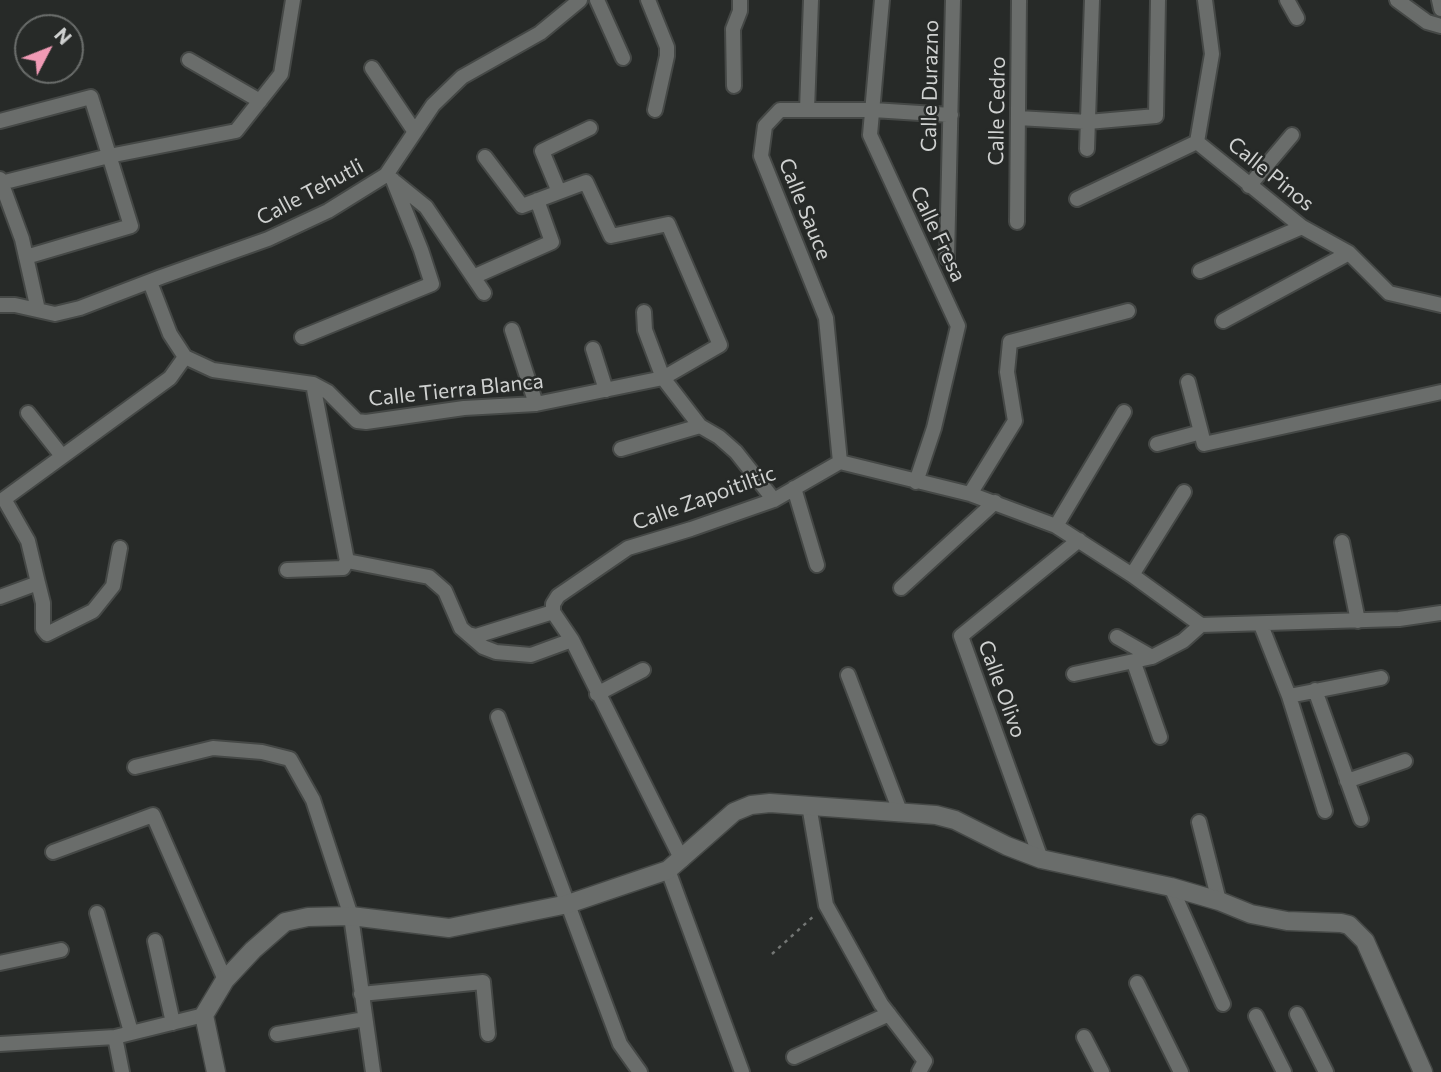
<!DOCTYPE html>
<style>
body{margin:0}
#map{position:relative;width:1441px;height:1072px;overflow:hidden;background:#272a28;font-family:Commissioner,sans-serif}
canvas{display:block}
.north{position:absolute;left:14px;top:14px;width:70px;height:70px;box-sizing:border-box;background:#272a28;border:2px solid #6a6d6b;border-radius:50%;rotate:48deg;font-size:19px;font-weight:700;line-height:28px;text-align:center;color:#cfd1d0}
.north::after{content:'';display:block;margin:auto;width:24px;height:32px;background:#f09ab5;clip-path:polygon(50% 0,100% 100%,50% 72%,0 100%)}
</style>
<div id="map">
<canvas width="1441" height="1072"></canvas>
<div class="north">N</div>
</div>
<script>
const ctx = document.querySelector('canvas').getContext('2d');
ctx.lineJoin = 'round';
function shape(rows) {
  const path = new Path2D();
  for (const r of rows) {
    path.moveTo(r[0], r[1]);
    for (let i = 2; i < r.length; i += 2) path.lineTo(r[i], r[i + 1]);
  }
  return path;
}
function stroke(path, color, width, dash) {
  ctx.strokeStyle = color;
  ctx.lineWidth = width;
  ctx.lineCap = dash ? 'butt' : 'round';
  ctx.setLineDash(dash || []);
  ctx.stroke(path);
}
function label(font, color, halo, rows, align = 'center') {
  ctx.font = font + ' Commissioner,sans-serif';
  ctx.lineWidth = 5;
  ctx.setLineDash([]);
  ctx.textBaseline = 'middle';
  ctx.strokeStyle = halo;
  ctx.fillStyle = color;
  for (const [text, x, y, turn = 0] of rows) {
    ctx.save();
    ctx.translate(x, y);
    ctx.rotate((+turn || 0) * Math.PI / 180);
    ctx.textAlign = isNaN(turn) ? turn : align;
    if (halo) ctx.strokeText(text, 0, 0);
    ctx.fillText(text, 0, 0);
    ctx.restore();
  }
}
const minor = shape([
 [597,0,623,58],
 [648,0,667,47,667,56,655,110],
 [882,0,870,135,958,326,934,428,916,482],
 [1287,0,1297,18],
 [1397,0,1427,22,1441,26],
 [1439,0,1441,9],
 [189,60,260,101],
 [372,68,415,132],
 [734,86,733,29,740,11,740,0],
 [807,110,811,0],
 [1018,118,1088,122,1156,116,1158,0],
 [0,121,91,97,131,226,26,257],
 [1197,142,1302,227,1349,253,1389,293,1441,305],
 [1197,142,1212,54,1205,0],
 [1087,149,1092,0],
 [0,179,22,239,38,310],
 [395,182,426,207,484,293],
 [1,183,109,156,236,131,281,74,293,0],
 [1249,186,1292,135],
 [559,192,542,151,590,128],
 [1077,199,1197,142],
 [1017,222,1019,0],
 [947,258,953,0],
 [1200,271,1302,227],
 [473,277,552,242,537,200],
 [150,282,170,334,185,357,213,370,313,384,328,392,357,421,366,422,464,408,536,404,663,378,720,345,668,224,611,236,586,182,522,206,485,157],
 [0,305,15,305,55,314,80,308,161,277,268,239,328,211,386,175,433,105,462,77,540,33,580,0],
 [644,312,645,330,663,378,700,426,719,437,736,452,774,500],
 [1223,321,1349,253],
 [512,330,536,404],
 [302,337,432,284,421,250,393,180],
 [593,349,606,390],
 [28,413,62,456],
 [1201,432,1204,444,1441,392],
 [1157,444,1201,432,1188,382],
 [621,449,700,426],
 [840,462,970,494,1056,526,1132,575,1201,625,1399,619,1441,613],
 [840,462,826,318,761,156,765,126,780,110,873,110,951,115],
 [794,488,817,565],
 [970,494,1015,421,1007,372,1010,342,1128,311],
 [1056,526,1124,412],
 [1342,542,1358,621],
 [347,561,429,577,445,591,461,628,468,634,476,636,553,612],
 [287,570,343,568,347,561,313,384],
 [1132,575,1184,492],
 [38,583,43,603,43,629,47,634,93,611,113,586,120,548],
 [901,588,995,502],
 [0,597,38,583,28,541,4,499,170,378,185,357],
 [1261,625,1289,696,1325,811],
 [468,634,483,647,496,652,531,655,572,640,682,860],
 [1117,637,1152,657],
 [572,640,553,612,553,604,558,596,628,548,691,529,774,500,840,462],
 [1134,663,1160,737],
 [1074,674,1152,657,1183,641,1201,625],
 [848,675,901,814],
 [1315,690,1361,819],
 [597,694,643,670],
 [1289,696,1381,678],
 [498,717,620,1044,640,1072],
 [135,767,213,748,262,752,290,759,313,800,351,916,373,1072],
 [1347,781,1405,761],
 [809,805,826,905,881,1004,925,1061,919,1072],
 [1199,822,1219,901],
 [53,852,153,815,225,980],
 [1041,859,961,636,1079,540],
 [668,870,742,1072],
 [1171,887,1223,1004],
 [97,913,131,1032],
 [155,941,173,1023],
 [0,963,61,950],
 [1137,983,1181,1072],
 [361,994,483,982,488,1034],
 [1297,1014,1326,1072],
 [1256,1016,1284,1072],
 [277,1034,365,1019],
 [115,1037,122,1072],
 [1084,1037,1102,1072],
 [0,1044,115,1037,204,1015],
 [794,1057,889,1014]
]);
const tertiary = shape([
 [216,1072,204,1015,225,980,253,950,285,922,308,917,351,916,449,928,568,904,668,870,734,812,751,805,770,803,936,815,955,820,1007,846,1041,859,1171,887,1219,901,1251,914,1287,921,1341,923,1349,925,1365,941,1423,1072]
]);
stroke(minor, '#454846', 18);
stroke(tertiary, '#454846', 21);
stroke(shape([
 [772,954,816,914]
]), '#737674', 2.5, [3.5, 5]);
stroke(minor, '#6a6d6b', 14);
stroke(tertiary, '#6a6d6b', 18);
label('21px', '#cfd1d0', '#272a28', [
 ["Calle Durazno",930,86,-89],
 ["Calle Cedro",997,111,-89],
 ["Calle Pinos",1271,174,39],
 ["Calle Tehutli",310,192,-28],
 ["Calle Sauce",805,209,68],
 ["Calle Fresa",938,234,65],
 ["Calle Tierra Blanca",456,390,-6],
 ["Calle Zapoitiltic",704,498,-20],
 ["Calle Olivo",1002,689,70]
]);
</script>
